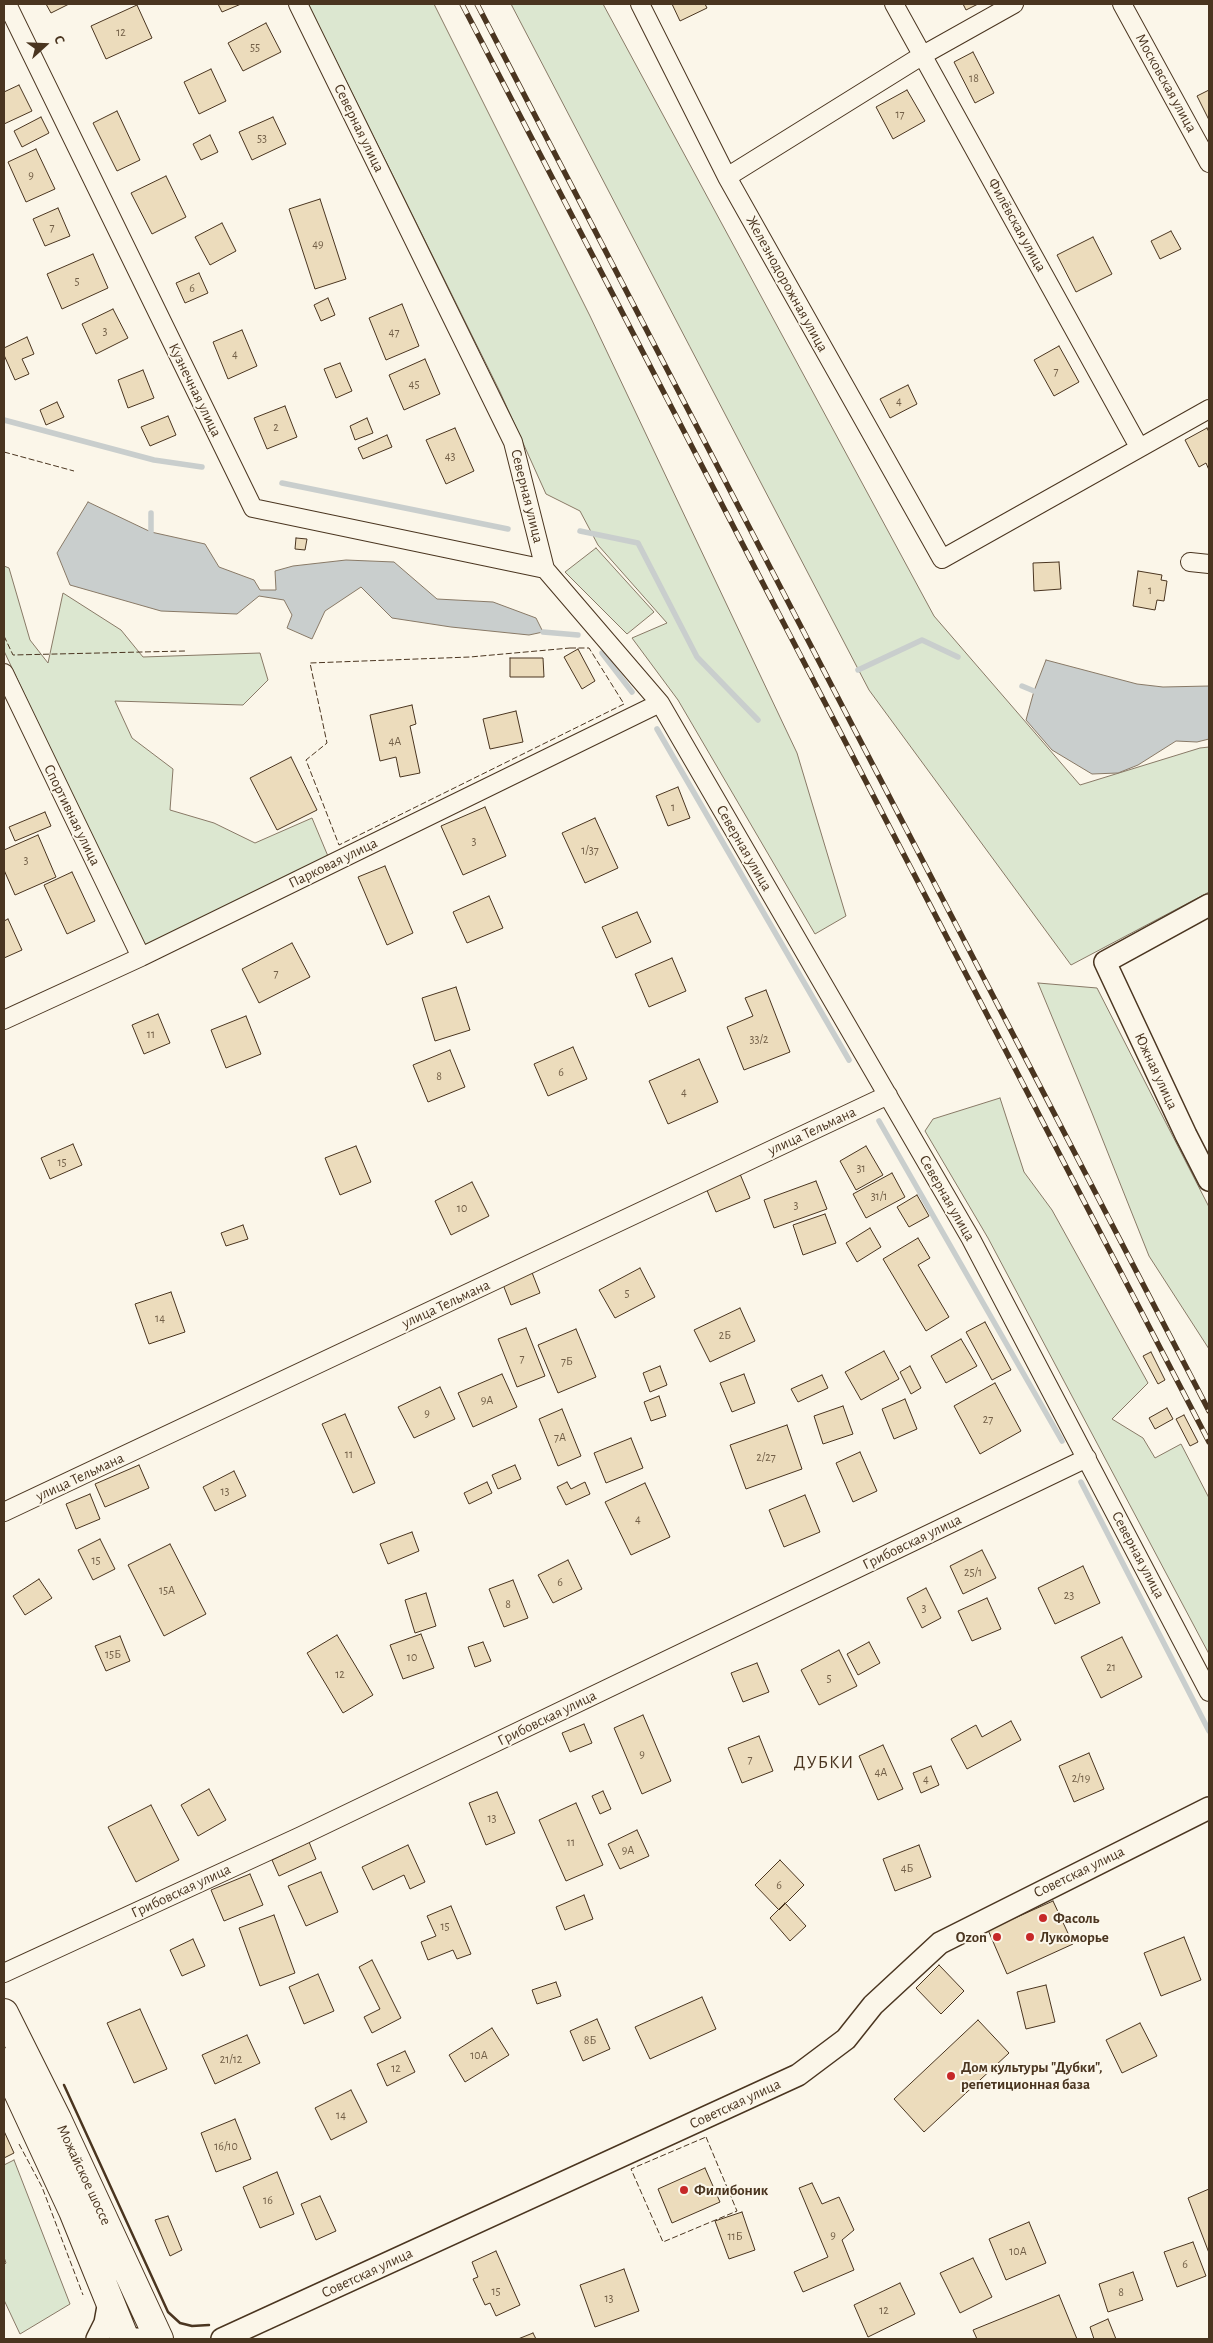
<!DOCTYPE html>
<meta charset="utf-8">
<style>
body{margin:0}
#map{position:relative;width:1213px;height:2343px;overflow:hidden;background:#fbf6e9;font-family:"Alegreya Sans",sans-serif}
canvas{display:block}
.frame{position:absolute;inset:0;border:5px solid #4a3520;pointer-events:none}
.north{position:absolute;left:20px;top:20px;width:50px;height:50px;-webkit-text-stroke:4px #fbf6e9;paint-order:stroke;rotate:70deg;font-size:14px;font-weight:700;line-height:20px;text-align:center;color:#4a3520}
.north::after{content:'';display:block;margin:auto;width:18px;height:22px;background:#4a3520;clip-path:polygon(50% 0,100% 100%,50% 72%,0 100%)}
</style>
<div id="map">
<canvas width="1213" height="2343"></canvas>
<div class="frame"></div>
<div class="north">С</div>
</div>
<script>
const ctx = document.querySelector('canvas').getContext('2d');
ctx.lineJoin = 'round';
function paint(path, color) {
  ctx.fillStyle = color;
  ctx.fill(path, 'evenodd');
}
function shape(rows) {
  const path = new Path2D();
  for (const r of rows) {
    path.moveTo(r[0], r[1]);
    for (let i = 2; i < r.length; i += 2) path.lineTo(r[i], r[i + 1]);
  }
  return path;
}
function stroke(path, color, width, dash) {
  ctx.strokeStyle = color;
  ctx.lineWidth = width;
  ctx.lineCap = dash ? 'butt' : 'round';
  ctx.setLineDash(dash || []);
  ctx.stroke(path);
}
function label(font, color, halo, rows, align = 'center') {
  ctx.font = font + ' "Alegreya Sans",sans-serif';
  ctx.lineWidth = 4;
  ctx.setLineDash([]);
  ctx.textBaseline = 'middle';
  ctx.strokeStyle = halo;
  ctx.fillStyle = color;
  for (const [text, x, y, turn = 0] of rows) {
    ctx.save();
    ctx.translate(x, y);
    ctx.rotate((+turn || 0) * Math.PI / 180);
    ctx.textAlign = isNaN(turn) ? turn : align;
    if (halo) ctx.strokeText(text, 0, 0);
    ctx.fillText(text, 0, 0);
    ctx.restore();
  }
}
const green = shape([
 [308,4,434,4,590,316,797,753,846,916,815,934,678,700,632,638,667,623,598,545,580,511,546,494,500,392,308,4],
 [511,4,603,4,934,616,1080,785,1200,748,1209,747,1209,892,1071,965,869,690,511,4],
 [596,548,654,612,627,634,565,572,596,548],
 [4,566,9,568,30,640,48,663,63,593,121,630,143,657,260,653,268,680,243,705,115,701,132,738,173,769,170,810,214,823,255,843,312,818,330,861,146,952,4,651,4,566],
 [1038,983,1097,988,1209,1207,1209,1349,1149,1256,1092,1113,1038,983],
 [1000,1098,1024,1172,1052,1210,1148,1383,1112,1419,1143,1438,1155,1458,1181,1444,1209,1498,1209,1654,988,1238,925,1131,933,1119,1000,1098],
 [14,2160,70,2304,20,2334,4,2300,4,2265,6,2263,4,2257,4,2165,14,2160]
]);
paint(green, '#dce7d0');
stroke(green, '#887966', 1);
const water = shape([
 [88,502,151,532,205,544,219,567,254,580,260,590,276,590,275,571,293,566,346,560,394,562,437,599,493,602,536,618,543,632,529,635,451,627,392,618,361,587,325,611,312,639,287,628,292,615,284,600,259,596,237,614,161,611,70,585,57,553,88,502],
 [1046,660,1137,684,1163,687,1209,686,1209,739,1197,742,1176,741,1138,765,1118,773,1092,774,1052,750,1026,720,1034,691,1046,660]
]);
paint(water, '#c9cecd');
stroke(water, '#887966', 1);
stroke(shape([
 [4,420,154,460,202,467],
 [282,483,508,529],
 [580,531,638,543,697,657,758,720],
 [151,532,151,513],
 [543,632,578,635],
 [602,653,632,692],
 [858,670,922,640,958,657],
 [1022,686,1034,691],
 [657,729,849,1060],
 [879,1121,1062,1441],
 [1081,1482,1209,1731]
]), '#c9cecd', 5.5);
const building = shape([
 [46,4,69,4,51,13,46,4],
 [218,4,241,4,222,12,218,4],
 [672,4,705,4,707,8,680,21,672,4],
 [963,4,978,4,966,10,963,4],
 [137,5,152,38,106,59,91,26,137,5],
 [266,23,281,52,243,71,228,43,266,23],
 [973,52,994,93,975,103,954,62,973,52],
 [211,69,226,101,199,114,184,82,211,69],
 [19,85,32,111,4,124,4,92,19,85],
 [907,90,925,121,893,139,876,107,907,90],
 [1209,90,1209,120,1197,96,1209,90],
 [117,111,140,160,117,171,93,123,117,111],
 [41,117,49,133,22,147,14,131,41,117],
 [273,117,286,144,252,160,239,132,273,117],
 [210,135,218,152,201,160,193,144,210,135],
 [36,149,55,189,26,202,8,162,36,149],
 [166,176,186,217,152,234,131,193,166,176],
 [320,199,346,279,315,289,289,209,320,199],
 [58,208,70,236,45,246,33,219,58,208],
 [222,223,236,251,210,265,195,237,222,223],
 [1171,231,1181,249,1160,259,1151,241,1171,231],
 [1093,237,1112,274,1076,292,1057,255,1093,237],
 [93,254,108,288,62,309,47,274,93,254],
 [199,273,208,293,185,303,176,283,199,273],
 [328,298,335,315,321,321,314,305,328,298],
 [402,304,419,346,386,360,369,318,402,304],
 [113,309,128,338,96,354,82,324,113,309],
 [242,330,257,366,228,379,213,342,242,330],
 [27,337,34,354,22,359,29,374,15,380,4,355,4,348,27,337],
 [1059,346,1079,382,1054,396,1034,360,1059,346],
 [425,359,440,394,404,410,389,375,425,359],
 [340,363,352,391,336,398,324,369,340,363],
 [143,370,154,398,128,408,118,380,143,370],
 [908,385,917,404,890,418,880,399,908,385],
 [57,402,64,417,46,425,40,410,57,402],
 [285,406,297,437,267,449,254,418,285,406],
 [168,416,176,435,150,446,141,427,168,416],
 [367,418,373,433,355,440,350,426,367,418],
 [455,428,474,471,446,484,426,440,455,428],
 [1207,428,1209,432,1209,470,1206,463,1199,467,1185,440,1207,428],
 [387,435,392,447,363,459,358,448,387,435],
 [296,538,307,539,305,550,295,549,296,538],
 [1059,562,1061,589,1034,591,1033,563,1059,562],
 [1138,571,1162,575,1161,580,1167,581,1164,601,1157,600,1155,610,1133,606,1138,571],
 [578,649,595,681,582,689,564,657,578,649],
 [510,658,543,658,544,677,510,677,510,658],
 [412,705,416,724,410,726,420,773,400,777,396,757,380,761,370,715,412,705],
 [516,711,523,742,490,749,483,719,516,711],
 [291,757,317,810,277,830,250,778,291,757],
 [678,787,690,818,668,826,656,796,678,787],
 [485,807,506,856,463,875,441,826,485,807],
 [45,812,51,826,15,841,9,827,45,812],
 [595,818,618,868,585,883,562,833,595,818],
 [38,835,56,877,15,895,4,870,4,850,38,835],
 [385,866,413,933,387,945,358,877,385,866],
 [72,872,95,921,67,934,44,885,72,872],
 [489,896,503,928,467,943,453,912,489,896],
 [637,912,651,942,616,958,602,927,637,912],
 [8,919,22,950,4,958,4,921,8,919],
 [292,943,310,977,259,1003,242,969,292,943],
 [672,958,686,991,649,1007,635,974,672,958],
 [456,987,470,1030,435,1041,422,998,456,987],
 [766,990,790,1052,744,1070,727,1027,753,1016,745,998,766,990],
 [158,1014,170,1043,144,1054,132,1025,158,1014],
 [246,1016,261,1054,226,1068,211,1030,246,1016],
 [573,1047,587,1079,548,1096,534,1064,573,1047],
 [450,1050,465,1087,428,1102,413,1065,450,1050],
 [699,1059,718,1102,668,1124,649,1081,699,1059],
 [73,1144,82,1165,50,1179,41,1158,73,1144],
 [356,1146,371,1182,340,1195,325,1158,356,1146],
 [866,1146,883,1175,856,1190,840,1161,866,1146],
 [892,1173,905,1197,866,1218,853,1194,892,1173],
 [740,1174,750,1198,716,1212,706,1188,740,1174],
 [816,1181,827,1209,774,1228,764,1200,816,1181],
 [472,1182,489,1216,451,1235,435,1201,472,1182],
 [917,1195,929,1216,909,1227,897,1207,917,1195],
 [825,1214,836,1243,803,1255,793,1225,825,1214],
 [243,1225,248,1239,226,1246,221,1233,243,1225],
 [870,1228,881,1247,857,1262,846,1243,870,1228],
 [918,1238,930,1258,918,1265,949,1317,926,1331,883,1259,918,1238],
 [640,1268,655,1297,615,1318,599,1290,640,1268],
 [531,1270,540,1293,511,1305,502,1282,531,1270],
 [171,1292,185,1332,149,1344,135,1304,171,1292],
 [740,1308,755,1341,710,1362,694,1330,740,1308],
 [985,1322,1011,1370,992,1380,966,1332,985,1322],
 [526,1328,545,1376,517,1387,498,1339,526,1328],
 [576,1329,596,1377,558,1393,538,1345,576,1329],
 [961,1339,977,1366,946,1383,931,1356,961,1339],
 [884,1351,899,1379,861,1400,845,1372,884,1351],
 [1151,1352,1165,1380,1158,1384,1143,1356,1151,1352],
 [660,1366,667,1385,650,1392,643,1373,660,1366],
 [910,1366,921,1388,911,1394,900,1372,910,1366],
 [502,1374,517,1407,473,1427,458,1393,502,1374],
 [744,1374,755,1403,732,1412,720,1383,744,1374],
 [822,1375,828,1388,798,1402,791,1389,822,1375],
 [995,1383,1021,1431,980,1454,954,1406,995,1383],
 [440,1387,455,1419,414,1438,398,1407,440,1387],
 [659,1396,666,1416,651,1421,644,1402,659,1396],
 [905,1399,917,1429,894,1439,882,1409,905,1399],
 [843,1406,853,1434,823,1444,814,1416,843,1406],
 [1167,1408,1173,1419,1155,1429,1149,1418,1167,1408],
 [562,1409,581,1456,558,1466,539,1419,562,1409],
 [345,1414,375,1483,353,1493,322,1424,345,1414],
 [1184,1415,1198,1442,1190,1446,1176,1419,1184,1415],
 [787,1425,802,1469,746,1489,730,1445,787,1425],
 [631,1438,643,1468,606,1483,594,1453,631,1438],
 [860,1452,877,1491,853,1502,836,1463,860,1452],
 [139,1465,149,1488,105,1507,95,1484,139,1465],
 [515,1465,521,1479,498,1489,492,1475,515,1465],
 [234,1471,246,1496,215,1511,203,1487,234,1471],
 [487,1482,492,1493,469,1504,464,1493,487,1482],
 [567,1482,571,1489,585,1482,590,1494,566,1505,557,1487,567,1482],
 [645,1483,670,1537,631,1555,605,1502,645,1483],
 [90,1494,100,1519,76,1529,66,1504,90,1494],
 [805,1495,820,1532,784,1547,769,1510,805,1495],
 [412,1532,419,1551,388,1564,380,1544,412,1532],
 [100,1539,115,1569,93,1580,78,1550,100,1539],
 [170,1544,206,1614,164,1636,128,1565,170,1544],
 [982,1550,996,1578,963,1594,950,1566,982,1550],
 [568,1560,582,1589,553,1603,538,1575,568,1560],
 [1083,1566,1100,1603,1055,1624,1038,1588,1083,1566],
 [39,1579,52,1598,25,1615,13,1596,39,1579],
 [513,1580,528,1618,504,1627,489,1589,513,1580],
 [926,1588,941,1618,922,1628,907,1598,926,1588],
 [426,1593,436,1626,415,1633,405,1600,426,1593],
 [987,1598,1001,1629,972,1641,958,1611,987,1598],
 [421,1634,434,1668,403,1679,390,1645,421,1634],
 [337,1635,373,1695,343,1713,307,1653,337,1635],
 [120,1636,130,1661,106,1671,95,1646,120,1636],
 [1122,1637,1142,1677,1101,1698,1081,1657,1122,1637],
 [483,1642,491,1661,475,1667,468,1647,483,1642],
 [869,1642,880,1663,858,1675,847,1654,869,1642],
 [839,1650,857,1686,819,1705,801,1670,839,1650],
 [757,1663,769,1692,743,1702,731,1673,757,1663],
 [643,1715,671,1781,642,1794,614,1728,643,1715],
 [1011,1721,1021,1740,967,1769,951,1739,976,1725,982,1737,1011,1721],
 [584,1724,592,1743,570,1752,562,1733,584,1724],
 [759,1736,773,1771,742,1783,728,1748,759,1736],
 [883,1745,903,1789,878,1800,859,1756,883,1745],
 [1089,1753,1104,1789,1074,1802,1059,1766,1089,1753],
 [931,1766,939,1785,921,1793,913,1773,931,1766],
 [209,1789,226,1820,198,1836,181,1805,209,1789],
 [603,1791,611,1809,600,1814,592,1796,603,1791],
 [497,1792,515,1833,486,1845,469,1803,497,1792],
 [576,1803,603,1865,566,1881,539,1820,576,1803],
 [151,1805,179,1860,136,1882,108,1827,151,1805],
 [637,1830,649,1856,620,1869,608,1844,637,1830],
 [309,1842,316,1859,279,1876,272,1860,309,1842],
 [408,1845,425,1882,410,1889,404,1875,373,1890,362,1867,408,1845],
 [919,1845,931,1877,895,1891,883,1859,919,1845],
 [780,1860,804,1885,779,1910,755,1885,780,1860],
 [321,1872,338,1912,306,1926,288,1886,321,1872],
 [250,1874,263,1905,224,1921,211,1890,250,1874],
 [584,1895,593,1919,565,1930,556,1907,584,1895],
 [1053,1901,1073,1944,1007,1974,988,1930,1053,1901],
 [785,1903,806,1926,790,1941,770,1918,785,1903],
 [451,1906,471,1954,457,1959,453,1950,428,1960,421,1942,436,1936,427,1916,451,1906],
 [274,1915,295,1973,260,1986,239,1928,274,1915],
 [1184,1937,1201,1980,1161,1996,1144,1953,1184,1937],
 [193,1939,205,1966,182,1976,170,1950,193,1939],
 [372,1960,401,2018,372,2033,364,2017,380,2009,359,1967,372,1960],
 [939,1965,964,1991,941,2014,916,1988,939,1965],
 [318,1974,334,2011,304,2024,289,1987,318,1974],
 [556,1982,561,1996,537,2004,532,1990,556,1982],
 [1046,1985,1055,2022,1026,2029,1017,1992,1046,1985],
 [702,1997,716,2029,650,2059,635,2027,702,1997],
 [140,2009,167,2069,134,2083,107,2023,140,2009],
 [597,2019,610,2049,583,2061,570,2031,597,2019],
 [978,2020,1009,2053,924,2132,894,2099,978,2020],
 [1140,2023,1157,2056,1122,2073,1106,2040,1140,2023],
 [492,2028,509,2055,465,2082,449,2055,492,2028],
 [247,2035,260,2063,215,2084,202,2055,247,2035],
 [405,2051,415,2072,387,2086,377,2064,405,2051],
 [351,2090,367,2122,331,2140,315,2108,351,2090],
 [235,2119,251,2159,216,2172,201,2133,235,2119],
 [4,2131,14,2153,4,2158,4,2131],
 [705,2168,720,2202,672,2223,658,2189,705,2168],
 [277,2172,294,2214,260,2228,243,2187,277,2172],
 [812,2183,822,2204,839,2197,854,2230,842,2240,854,2270,803,2292,794,2272,828,2257,799,2188,812,2183],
 [1209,2189,1209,2253,1188,2198,1209,2189],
 [320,2196,336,2231,316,2240,301,2204,320,2196],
 [742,2212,755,2250,729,2259,715,2221,742,2212],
 [168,2216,182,2250,170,2256,155,2220,168,2216],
 [1029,2222,1046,2263,1006,2280,989,2239,1029,2222],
 [1193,2242,1206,2276,1177,2287,1164,2252,1193,2242],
 [496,2251,520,2305,496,2316,490,2303,485,2305,473,2279,478,2277,472,2262,496,2251],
 [973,2258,992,2297,960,2313,940,2273,973,2258],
 [624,2269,639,2311,595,2327,580,2285,624,2269],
 [1133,2272,1143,2300,1108,2312,1099,2284,1133,2272],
 [900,2283,915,2314,868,2337,854,2305,900,2283],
 [1059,2295,1077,2339,977,2339,973,2330,1059,2295],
 [1108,2319,1116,2339,1094,2339,1090,2327,1108,2319],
 [533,2333,536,2339,518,2339,533,2333]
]);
paint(building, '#ecdcbc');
stroke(building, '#4a3520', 1);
const minor = shape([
 [7,4,253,508,545,569],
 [298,4,513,442,545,569,660,703,971,1239,1209,1692],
 [640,4,727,177,942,559,1209,409],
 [894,4,1139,447],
 [1122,4,1209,163],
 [727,177,923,55,1014,4],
 [1190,562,1209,564],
 [4,673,141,957],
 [4,1020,141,957,660,703],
 [4,1512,888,1095],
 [4,1973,301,1836,1087,1458]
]);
const tertiary = shape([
 [1209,905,1105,962,1186,1135,1209,1180],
 [97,2339,105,2323,109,2301],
 [120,2339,144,2339],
 [222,2339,798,2075,846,2039,873,2005,940,1943,1209,1808]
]);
const primary = shape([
 [4,2013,57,2119,159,2339],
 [4,2062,73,2211,125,2339]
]);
stroke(minor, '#4a3520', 20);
stroke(tertiary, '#4a3520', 24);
stroke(primary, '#4a3520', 30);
stroke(minor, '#fbf6e9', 18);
stroke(tertiary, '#fbf6e9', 21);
stroke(primary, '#fbf6e9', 28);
const rail = shape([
 [462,4,1209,1442],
 [477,4,1209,1411]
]);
stroke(rail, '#4a3520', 5.5);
stroke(rail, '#fbf6e9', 4, [11]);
stroke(shape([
 [4,452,74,471],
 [4,636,13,655,185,651],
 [570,648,589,648,624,704,339,845,306,760,327,743,310,663,470,657,570,648],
 [706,2137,737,2211,663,2242,631,2169,706,2137],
 [19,2144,42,2187,83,2295]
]), '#4a3520', 1, [6, 2.5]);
stroke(shape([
 [64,2085,168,2312,180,2323,192,2326,209,2325]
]), '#4a3520', 2.5);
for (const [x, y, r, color] of [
 [1043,1918,5,"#c62828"],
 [997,1937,5,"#c62828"],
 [1030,1937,5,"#c62828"],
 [951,2076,5,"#c62828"],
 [684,2190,5,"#c62828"]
]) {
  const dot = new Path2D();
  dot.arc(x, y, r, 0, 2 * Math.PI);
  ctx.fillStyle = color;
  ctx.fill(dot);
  stroke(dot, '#fbf6e9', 2);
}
label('12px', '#725f47', null, [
 ["12",121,32],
 ["55",255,47],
 ["18",974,78],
 ["17",900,114],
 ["53",262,138],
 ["9",31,175],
 ["7",52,227],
 ["49",318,244],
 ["5",77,281],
 ["6",192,288],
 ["3",105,331],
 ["47",394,332],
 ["4",235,354],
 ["7",1056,371],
 ["45",414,384],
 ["4",899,401],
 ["2",276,427],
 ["43",450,456],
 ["1",1150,590],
 ["4А",395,741],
 ["1",673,807],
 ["3",474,841],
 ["1/37",590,850],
 ["3",26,860],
 ["7",276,973],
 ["11",151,1034],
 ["33/2",759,1039],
 ["6",561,1072],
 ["8",439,1076],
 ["4",684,1092],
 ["15",62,1162],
 ["31",861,1168],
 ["31/1",879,1196],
 ["3",796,1205],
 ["10",462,1208],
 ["5",627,1293],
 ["14",160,1318],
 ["2Б",725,1335],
 ["7",522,1358],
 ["7Б",567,1361],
 ["9А",487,1400],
 ["9",427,1413],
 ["27",988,1419],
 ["7А",560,1437],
 ["11",349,1454],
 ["2/27",766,1457],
 ["13",225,1491],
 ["4",638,1519],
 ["15",96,1560],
 ["25/1",973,1572],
 ["6",560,1582],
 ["15А",167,1590],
 ["23",1069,1595],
 ["8",508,1604],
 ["3",924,1608],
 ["15Б",113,1654],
 ["10",412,1657],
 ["21",1111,1667],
 ["12",340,1674],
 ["5",829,1678],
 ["9",642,1754],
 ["7",750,1759],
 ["4А",881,1772],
 ["2/19",1081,1778],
 ["4",926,1779],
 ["13",492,1818],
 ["11",571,1842],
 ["9А",628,1850],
 ["4Б",907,1868],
 ["6",779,1885],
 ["15",445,1926],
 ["8Б",590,2040],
 ["10А",479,2055],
 ["21/12",231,2059],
 ["12",396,2068],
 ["14",341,2115],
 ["16/10",226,2146],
 ["16",268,2200],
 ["9",833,2235],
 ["11Б",735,2236],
 ["10А",1018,2251],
 ["6",1185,2264],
 ["15",496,2291],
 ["8",1121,2292],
 ["13",609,2298],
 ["12",884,2310]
]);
label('15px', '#4a3520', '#fbf6e9', [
 ["Московская улица",1166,83,61],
 ["Северная улица",359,128,64],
 ["Филёвская улица",1017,225,61],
 ["Железнодорожная улица",787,284,61],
 ["Кузнечная улица",195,390,64],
 ["Северная улица",527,496,76],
 ["Спортивная улица",72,815,64],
 ["Северная улица",744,848,60],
 ["Парковая улица",333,863,-26],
 ["Южная улица",1156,1071,65],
 ["улица Тельмана",812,1131,-25],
 ["Северная улица",947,1198,60],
 ["улица Тельмана",446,1304,-25],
 ["улица Тельмана",80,1477,-25],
 ["Грибовская улица",912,1542,-26],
 ["Северная улица",1138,1555,62],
 ["Грибовская улица",547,1718,-26],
 ["Советская улица",1079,1872,-26],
 ["Грибовская улица",181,1891,-25],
 ["Советская улица",735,2104,-25],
 ["Можайское шоссе",84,2175,65],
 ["Советская улица",367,2273,-25]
]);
label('bold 15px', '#4a3520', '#fbf6e9', [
 ["Фасоль",1053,1918],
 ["Ozon",987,1937,"right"],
 ["Лукоморье",1040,1937],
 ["Дом культуры \"Дубки\",",961,2067],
 ["репетиционная база",961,2084],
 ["Филибоник",694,2190]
], 'left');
ctx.letterSpacing = '1px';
label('18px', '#4a3520', '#fbf6e9', [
 ["ДУБКИ",824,1763]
]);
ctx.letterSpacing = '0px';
</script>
